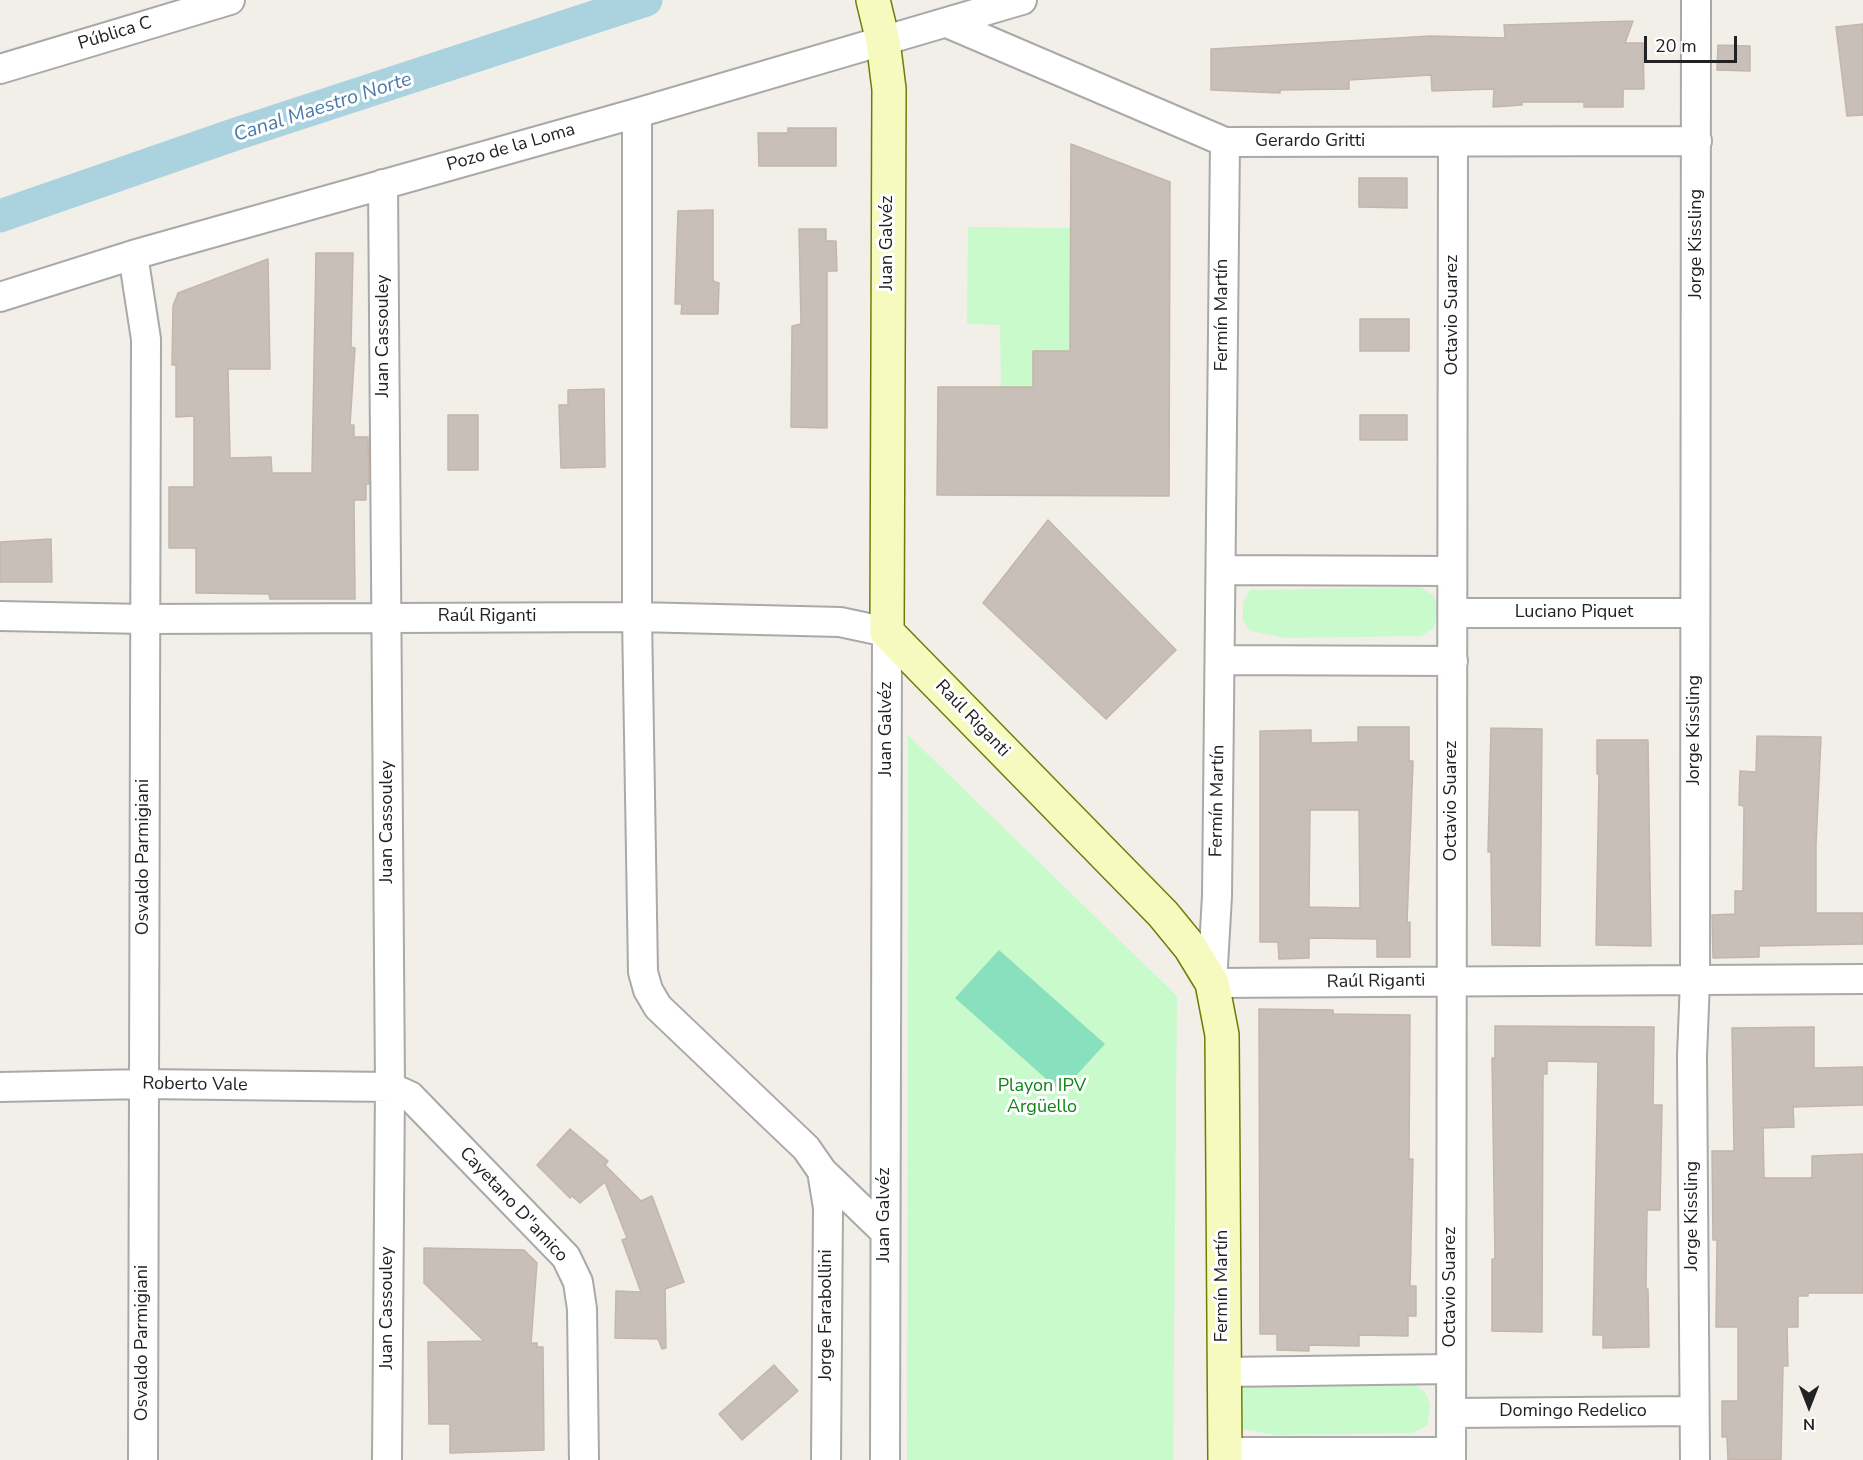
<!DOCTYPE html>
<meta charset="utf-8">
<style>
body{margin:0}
#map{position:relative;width:1863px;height:1460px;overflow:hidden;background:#f2efe9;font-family:"Nunito Sans",sans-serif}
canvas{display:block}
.north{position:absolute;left:1779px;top:1376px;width:60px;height:60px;-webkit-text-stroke:4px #fff;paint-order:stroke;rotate:180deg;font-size:16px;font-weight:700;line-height:24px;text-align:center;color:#222}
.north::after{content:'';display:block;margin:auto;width:21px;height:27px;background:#222;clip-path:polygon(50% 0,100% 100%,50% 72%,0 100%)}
.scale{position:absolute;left:1644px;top:36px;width:93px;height:27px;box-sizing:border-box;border:3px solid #222;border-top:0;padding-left:8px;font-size:18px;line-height:21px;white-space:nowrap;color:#222;-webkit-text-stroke:4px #fff;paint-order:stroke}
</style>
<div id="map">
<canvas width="1863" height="1460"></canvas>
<div class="north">N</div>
<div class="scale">20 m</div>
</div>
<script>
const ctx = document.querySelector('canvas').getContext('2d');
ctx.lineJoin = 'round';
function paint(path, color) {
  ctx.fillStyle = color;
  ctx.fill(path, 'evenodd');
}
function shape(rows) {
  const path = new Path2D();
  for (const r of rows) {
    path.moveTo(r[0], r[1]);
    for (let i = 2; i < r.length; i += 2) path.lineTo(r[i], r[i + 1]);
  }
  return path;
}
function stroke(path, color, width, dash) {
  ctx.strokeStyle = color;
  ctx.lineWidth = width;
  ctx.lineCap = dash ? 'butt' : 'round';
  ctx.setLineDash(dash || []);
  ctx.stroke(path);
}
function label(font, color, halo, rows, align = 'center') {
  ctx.font = font + ' "Nunito Sans",sans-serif';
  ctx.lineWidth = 6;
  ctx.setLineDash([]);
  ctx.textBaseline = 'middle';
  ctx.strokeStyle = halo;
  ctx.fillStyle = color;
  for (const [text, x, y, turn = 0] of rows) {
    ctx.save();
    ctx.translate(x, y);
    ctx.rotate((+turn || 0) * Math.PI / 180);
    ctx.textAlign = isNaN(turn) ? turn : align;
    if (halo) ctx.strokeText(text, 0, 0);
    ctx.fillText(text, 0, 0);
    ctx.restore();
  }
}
paint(shape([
 [968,227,1070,228,1070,351,1033,351,1033,387,1001,387,1000,325,967,324],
 [1421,587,1434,596,1438,608,1434,628,1421,636,1285,638,1250,631,1243,621,1243,602,1250,590],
 [908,735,1177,996,1173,1460,907,1460],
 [1413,1384,1426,1393,1430,1406,1427,1425,1413,1433,1276,1435,1242,1429,1235,1418,1235,1399,1242,1387]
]), '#c8facc');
paint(shape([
 [999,950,1105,1044,1061,1092,955,998]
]), '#88e0be');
stroke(shape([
 [0,216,233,135,646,0]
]), '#aad3df', 33);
const building = shape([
 [1633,21,1625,43,1643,43,1644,89,1623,89,1623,107,1584,107,1584,102,1522,102,1522,105,1493,107,1494,89,1432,91,1431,75,1349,80,1349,89,1280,90,1280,93,1211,90,1211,49,1431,36,1505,38,1504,25,1633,21],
 [1863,24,1863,115,1847,116,1836,27,1863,24],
 [1718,45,1750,46,1750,71,1717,70,1718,45],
 [788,128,836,128,836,166,759,166,758,133,788,133,788,128],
 [1071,144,1170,182,1169,496,937,495,938,387,1033,387,1033,351,1070,351,1071,144],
 [1359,178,1407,178,1407,208,1359,207,1359,178],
 [713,210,713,281,719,283,718,314,681,314,682,304,675,304,678,211,713,210],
 [799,229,826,229,826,241,836,241,837,271,827,271,827,428,791,427,792,326,801,324,799,229],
 [316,253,353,253,351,347,355,348,350,425,354,425,354,437,368,437,369,484,366,484,366,500,354,500,355,599,270,599,269,594,196,593,196,548,169,548,169,487,194,487,194,416,176,417,176,365,172,365,173,306,178,293,268,259,270,369,228,369,230,458,271,457,272,473,312,473,316,253],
 [1360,319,1409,319,1409,351,1360,351,1360,319],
 [604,389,605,467,561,468,559,405,568,405,568,390,604,389],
 [448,415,478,415,478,470,448,470,448,415],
 [1360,415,1407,415,1407,440,1360,440,1360,415],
 [1048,520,1176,650,1106,719,983,603,1048,520],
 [51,539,52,582,0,582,0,542,51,539],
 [1358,727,1409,727,1409,761,1413,761,1407,923,1410,922,1410,957,1377,957,1377,939,1309,938,1309,958,1279,959,1278,942,1260,942,1260,731,1311,730,1311,743,1358,742,1358,727],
 [1310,810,1359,810,1360,908,1309,907,1310,810],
 [1491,728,1542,729,1540,946,1492,945,1491,852,1488,852,1491,728],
 [1757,736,1821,737,1816,845,1816,913,1863,913,1863,944,1759,946,1759,957,1713,958,1712,915,1735,914,1735,891,1743,891,1744,806,1739,805,1740,771,1756,772,1757,736],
 [1597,740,1648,740,1651,946,1596,945,1599,774,1597,774,1597,740],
 [1259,1009,1333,1010,1333,1014,1410,1015,1409,1159,1413,1159,1410,1286,1416,1286,1416,1316,1408,1316,1408,1336,1359,1335,1359,1346,1309,1345,1309,1351,1277,1350,1277,1334,1260,1334,1259,1009],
 [1495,1026,1654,1027,1653,1105,1662,1105,1660,1210,1647,1210,1646,1289,1648,1289,1649,1347,1603,1348,1603,1335,1593,1335,1598,1062,1547,1061,1547,1074,1543,1074,1542,1332,1492,1331,1492,1259,1495,1259,1492,1058,1495,1058,1495,1026],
 [1814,1027,1814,1068,1863,1067,1863,1105,1793,1107,1794,1127,1763,1128,1764,1178,1812,1178,1812,1156,1863,1154,1863,1293,1808,1293,1808,1296,1798,1296,1798,1327,1787,1327,1788,1366,1783,1366,1781,1460,1728,1460,1727,1437,1722,1437,1722,1401,1738,1401,1738,1327,1716,1327,1717,1240,1713,1240,1712,1151,1734,1151,1732,1028,1814,1027],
 [570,1129,608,1161,605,1165,641,1201,652,1196,684,1282,665,1289,666,1348,662,1349,658,1339,615,1338,616,1291,641,1292,622,1240,627,1238,605,1182,580,1203,572,1196,570,1198,537,1165,570,1129],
 [424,1248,524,1250,537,1263,531,1343,537,1343,537,1347,543,1347,544,1450,450,1453,450,1424,429,1424,428,1342,484,1341,424,1283,424,1248],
 [774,1365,798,1391,742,1440,719,1414,774,1365]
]);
paint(building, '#c7bfb8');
stroke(building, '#c4b6ab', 1.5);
const minor = shape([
 [947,23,1225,142,1697,141],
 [0,69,230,0],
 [637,113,637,617,643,972,648,990,658,1007,806,1148,822,1171,885,1232],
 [1225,142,1217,896,1212,983,1863,979],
 [383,184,390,1087,387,1460],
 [133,255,146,339,143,1460],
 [0,297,133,255,637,113,1022,0],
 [1221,570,1452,571],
 [1453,613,1694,613],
 [0,616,144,619,637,617,840,622,887,632,885,1460],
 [1220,660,1453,661],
 [0,1087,143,1084,390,1087,410,1096,566,1257,578,1282,582,1309,584,1460],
 [822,1171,828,1208,826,1460],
 [1223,1372,1451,1369],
 [1451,1413,1694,1411],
 [1225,1452,1451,1452],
 [1451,1460,1453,142],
 [1695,1460,1692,1056,1695,980,1696,0]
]);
const secondary = shape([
 [873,0,883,41,889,89,887,632,1163,914,1190,947,1212,983,1222,1035,1225,1460]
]);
stroke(minor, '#a9a9a9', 32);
stroke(secondary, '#707d05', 36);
stroke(minor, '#fff', 28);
stroke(secondary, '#f7fabf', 33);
label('18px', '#222', '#fff', [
 ["Pública C",115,34,-17],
 ["Gerardo Gritti",1310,142],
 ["Pozo de la Loma",511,148,-16],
 ["Juan Galvéz",888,243,-90],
 ["Jorge Kissling",1697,244,-90],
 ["Fermín Martín",1223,315,-90],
 ["Octavio Suarez",1453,315,-90],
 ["Juan Cassouley",384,336,-90],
 ["Luciano Piquet",1574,613],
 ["Raúl Riganti",487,617],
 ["Raúl Riganti",972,719,46],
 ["Juan Galvéz",887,729,-90],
 ["Jorge Kissling",1695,730,-90],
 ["Fermín Martín",1218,801,-89],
 ["Octavio Suarez",1452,801,-90],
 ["Juan Cassouley",388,822,-90],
 ["Osvaldo Parmigiani",144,857,-90],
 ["Raúl Riganti",1376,982,-1],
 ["Roberto Vale",195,1085,1],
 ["Cayetano D''amico",513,1205,47],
 ["Juan Galvéz",885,1215,-90],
 ["Jorge Kissling",1693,1216,-90],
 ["Fermín Martín",1223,1286,-90],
 ["Octavio Suarez",1451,1287,-90],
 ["Juan Cassouley",388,1308,-90],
 ["Jorge Farabollini",827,1315,-90],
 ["Osvaldo Parmigiani",143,1343,-90],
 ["Domingo Redelico",1573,1412]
]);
label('18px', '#0c8416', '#fff', [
 ["Playon IPV",1042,1087],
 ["Argüello",1042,1108]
]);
label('italic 20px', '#4a7aab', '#fff', [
 ["Canal Maestro Norte",323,108,-18]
]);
</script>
